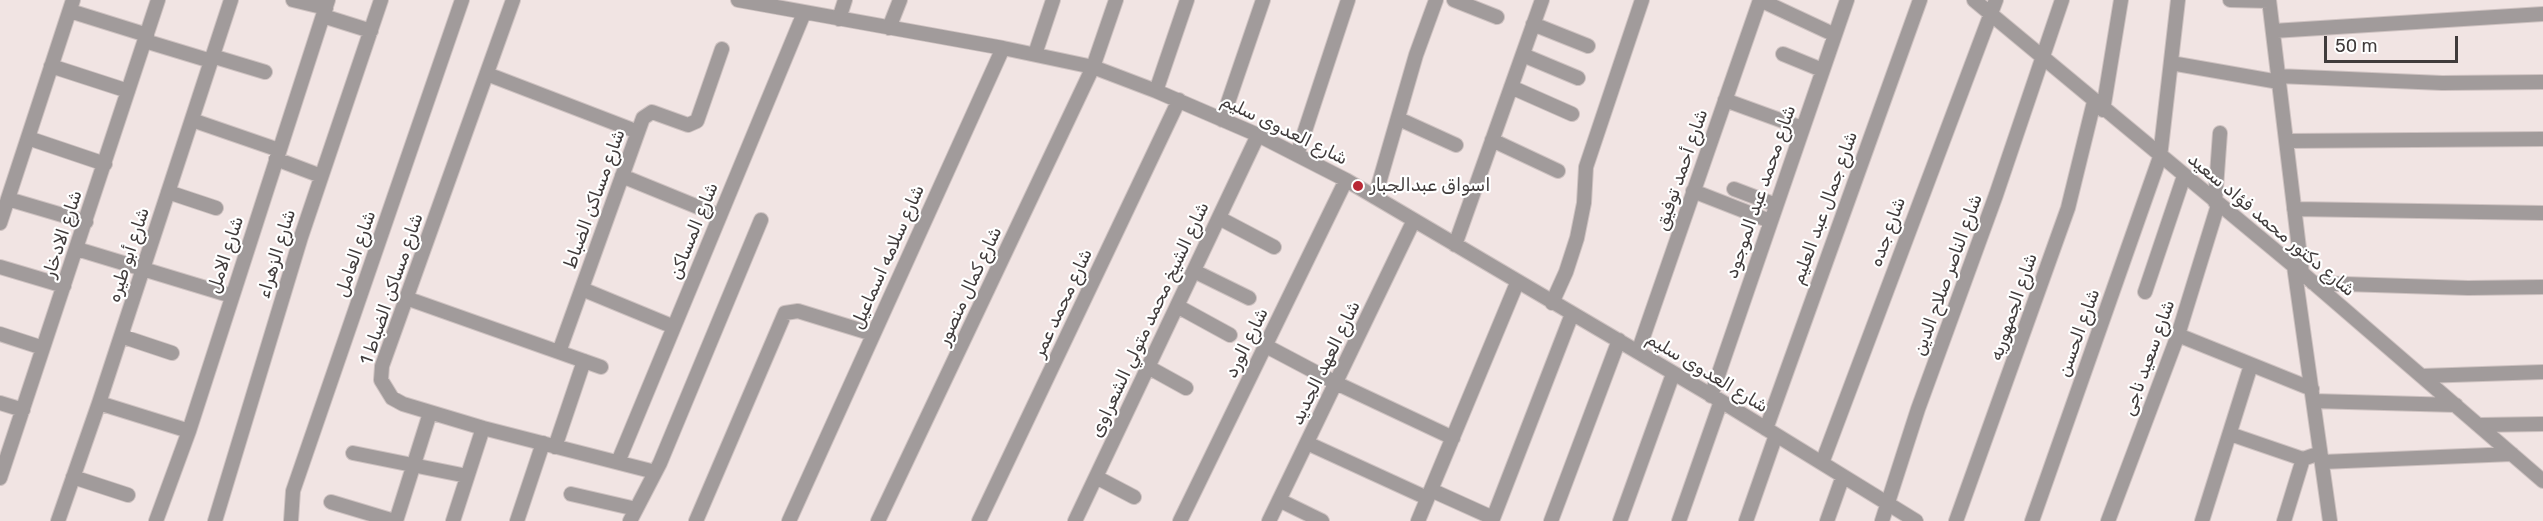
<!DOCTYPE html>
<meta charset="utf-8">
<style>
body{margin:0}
#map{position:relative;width:2543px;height:521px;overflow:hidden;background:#f1e4e3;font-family:Rubik,sans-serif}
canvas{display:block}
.scale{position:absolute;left:2324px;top:36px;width:134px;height:27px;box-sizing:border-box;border:3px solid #403b3b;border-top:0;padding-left:8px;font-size:18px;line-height:21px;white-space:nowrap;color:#403b3b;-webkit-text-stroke:4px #fff;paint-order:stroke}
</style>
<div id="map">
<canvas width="2543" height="521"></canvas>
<div class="scale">50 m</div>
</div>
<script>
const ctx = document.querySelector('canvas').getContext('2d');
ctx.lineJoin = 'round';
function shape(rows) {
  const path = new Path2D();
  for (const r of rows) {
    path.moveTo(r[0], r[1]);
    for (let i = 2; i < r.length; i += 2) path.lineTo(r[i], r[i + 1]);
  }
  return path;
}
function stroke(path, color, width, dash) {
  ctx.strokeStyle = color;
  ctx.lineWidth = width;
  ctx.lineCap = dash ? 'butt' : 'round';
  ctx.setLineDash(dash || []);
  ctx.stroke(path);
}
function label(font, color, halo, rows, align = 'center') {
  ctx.font = font + ' Rubik,Vazirmatn,sans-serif';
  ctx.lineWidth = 4.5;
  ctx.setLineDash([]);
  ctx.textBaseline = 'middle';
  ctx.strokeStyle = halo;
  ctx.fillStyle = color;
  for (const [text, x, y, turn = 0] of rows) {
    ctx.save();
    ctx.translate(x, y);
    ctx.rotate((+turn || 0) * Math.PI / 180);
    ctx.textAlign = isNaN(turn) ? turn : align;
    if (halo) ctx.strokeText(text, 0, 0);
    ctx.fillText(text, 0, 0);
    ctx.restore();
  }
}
const street = shape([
 [293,0,326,8],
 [513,0,382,366,381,380,392,398,403,404,483,428,655,472],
 [738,0,1003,48,1093,67,1156,91,1258,135,1346,180,1721,401,1916,521],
 [1454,0,1497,17],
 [1760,0,1835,35],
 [1974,0,2294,266,2543,481],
 [2230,0,2269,1],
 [2269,0,2302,273],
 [70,11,147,35],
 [323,16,371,31],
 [839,19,845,0],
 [1533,24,1588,46],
 [889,28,900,0],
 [2273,31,2543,14],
 [145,41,211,61],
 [1035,54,1053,0],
 [1783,54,1822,70],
 [1523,55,1578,78],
 [212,56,265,72],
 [2171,63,2279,82],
 [51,66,128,91],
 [487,74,638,132],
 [2278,76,2442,83,2543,82],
 [1511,87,1572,114],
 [1156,91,1187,0],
 [1725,100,1802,128],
 [2103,110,2121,0],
 [1399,119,1456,145],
 [192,120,279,150],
 [1222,120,1263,0],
 [28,138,105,164],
 [1492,140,1558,171],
 [2286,141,2543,139],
 [1297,155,1348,0],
 [276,159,321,176],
 [622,176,720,216],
 [1734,189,1776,205],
 [1693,191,1770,221],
 [168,192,216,208],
 [1375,197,1416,55,1436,0],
 [8,199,86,222],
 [2215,202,2220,133],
 [2294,209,2543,213],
 [1219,218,1274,247],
 [0,223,73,0],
 [1455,245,1542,0],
 [77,249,232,296],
 [2294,266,2330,521],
 [0,267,64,286],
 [1194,271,1249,298],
 [2313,283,2468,288,2543,287],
 [582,289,674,327],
 [2145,292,2184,176],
 [406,298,601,367],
 [1552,303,1566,272,1577,238,1584,203,1586,167,1642,0],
 [1177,306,1230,335],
 [0,334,43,348],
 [2178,335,2312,389],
 [121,336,172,353],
 [1266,346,1336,383,1453,438],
 [559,352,643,118,652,112,688,125,697,121,722,49],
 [1638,352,1760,0],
 [1148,367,1186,388],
 [2422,376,2543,372],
 [1711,396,1847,0],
 [2313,401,2456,405],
 [0,403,23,410],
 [99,403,189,431],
 [2478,425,2543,424],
 [1766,429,1920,0],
 [2230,434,2303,459,2320,453],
 [1307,443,1427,498],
 [555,447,584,361],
 [353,453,467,476],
 [618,462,804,13],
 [2322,462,2512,454],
 [1822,463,1996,0],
 [73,477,128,495],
 [1096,477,1134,497],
 [0,478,158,0],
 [1431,490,1493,518],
 [571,494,636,509],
 [1279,500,1322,521],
 [331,502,394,521],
 [58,521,99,403,231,0],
 [156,521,189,431,328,0],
 [215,521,301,237,381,0],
 [291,521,293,491,462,0],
 [396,521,430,413],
 [453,521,483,428],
 [517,521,543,443],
 [630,521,660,463,761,220],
 [696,521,785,313,798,311,873,334],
 [789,521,1003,48],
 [878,521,1093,67,1116,0],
 [979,521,1179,100],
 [1075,521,1258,135],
 [1180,521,1346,180],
 [1269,521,1414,220],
 [1418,521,1517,283],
 [1492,521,1572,314],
 [1551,521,1619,340],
 [1620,521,1673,374],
 [1679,521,1721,401],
 [1746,521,1776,435],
 [1827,521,1843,476],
 [1882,521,1918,409,1996,195,2062,0],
 [1956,521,2068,208,2094,102],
 [2032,521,2160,157,2178,0],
 [2108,521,2178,335,2218,205],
 [2202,521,2251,365],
 [2284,521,2303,459]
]);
stroke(street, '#cec2c1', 16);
stroke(street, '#a19b9b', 14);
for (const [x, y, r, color] of [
 [1358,186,6,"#b92835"]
]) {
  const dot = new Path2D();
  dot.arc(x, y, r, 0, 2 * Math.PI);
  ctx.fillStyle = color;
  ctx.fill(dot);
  stroke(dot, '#fff', 2);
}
label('18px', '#403b3b', '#fff', [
 ["شارع العدوى سليم",1284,130,26],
 ["شارع أحمد توفيق",1682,170,-71],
 ["شارع محمد عبد الموجود",1761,192,-71],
 ["شارع مساكن الضباط",595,199,-70],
 ["شارع جمال عبد العليم",1825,208,-70],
 ["شارع دكتور محمد فؤاد سعيد",2271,225,40],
 ["شارع المساكن",694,231,-68],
 ["شارع جده",1888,232,-70],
 ["شارع الادخار",63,234,-72],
 ["شارع الزهراء",277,254,-73],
 ["شارع العامل",356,254,-71],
 ["شارع أبو طيره",129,255,-72],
 ["شارع الامل",226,255,-72],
 ["شارع سلامه اسماعيل",888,257,-66],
 ["شارع الناصر صلاح الدين",1948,275,-70],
 ["شارع كمال منصور",970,286,-65],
 ["شارع مساكن الضباط 1",392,289,-71],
 ["شارع محمد عمر",1063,303,-65],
 ["شارع الجمهوريه",2014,307,-71],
 ["شارع الشيخ محمد متولي الشعراوى",1150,320,-65],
 ["شارع الحسن",2079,333,-70],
 ["شارع الورد",1247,343,-64],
 ["شارع سعيد ناجى",2149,358,-70],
 ["شارع العهد الجديد",1326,363,-64],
 ["شارع العدوى سليم",1707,373,31]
]);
label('18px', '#403b3b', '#fff', [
 ["اسواق عبدالجبار",1370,186]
], 'left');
</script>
